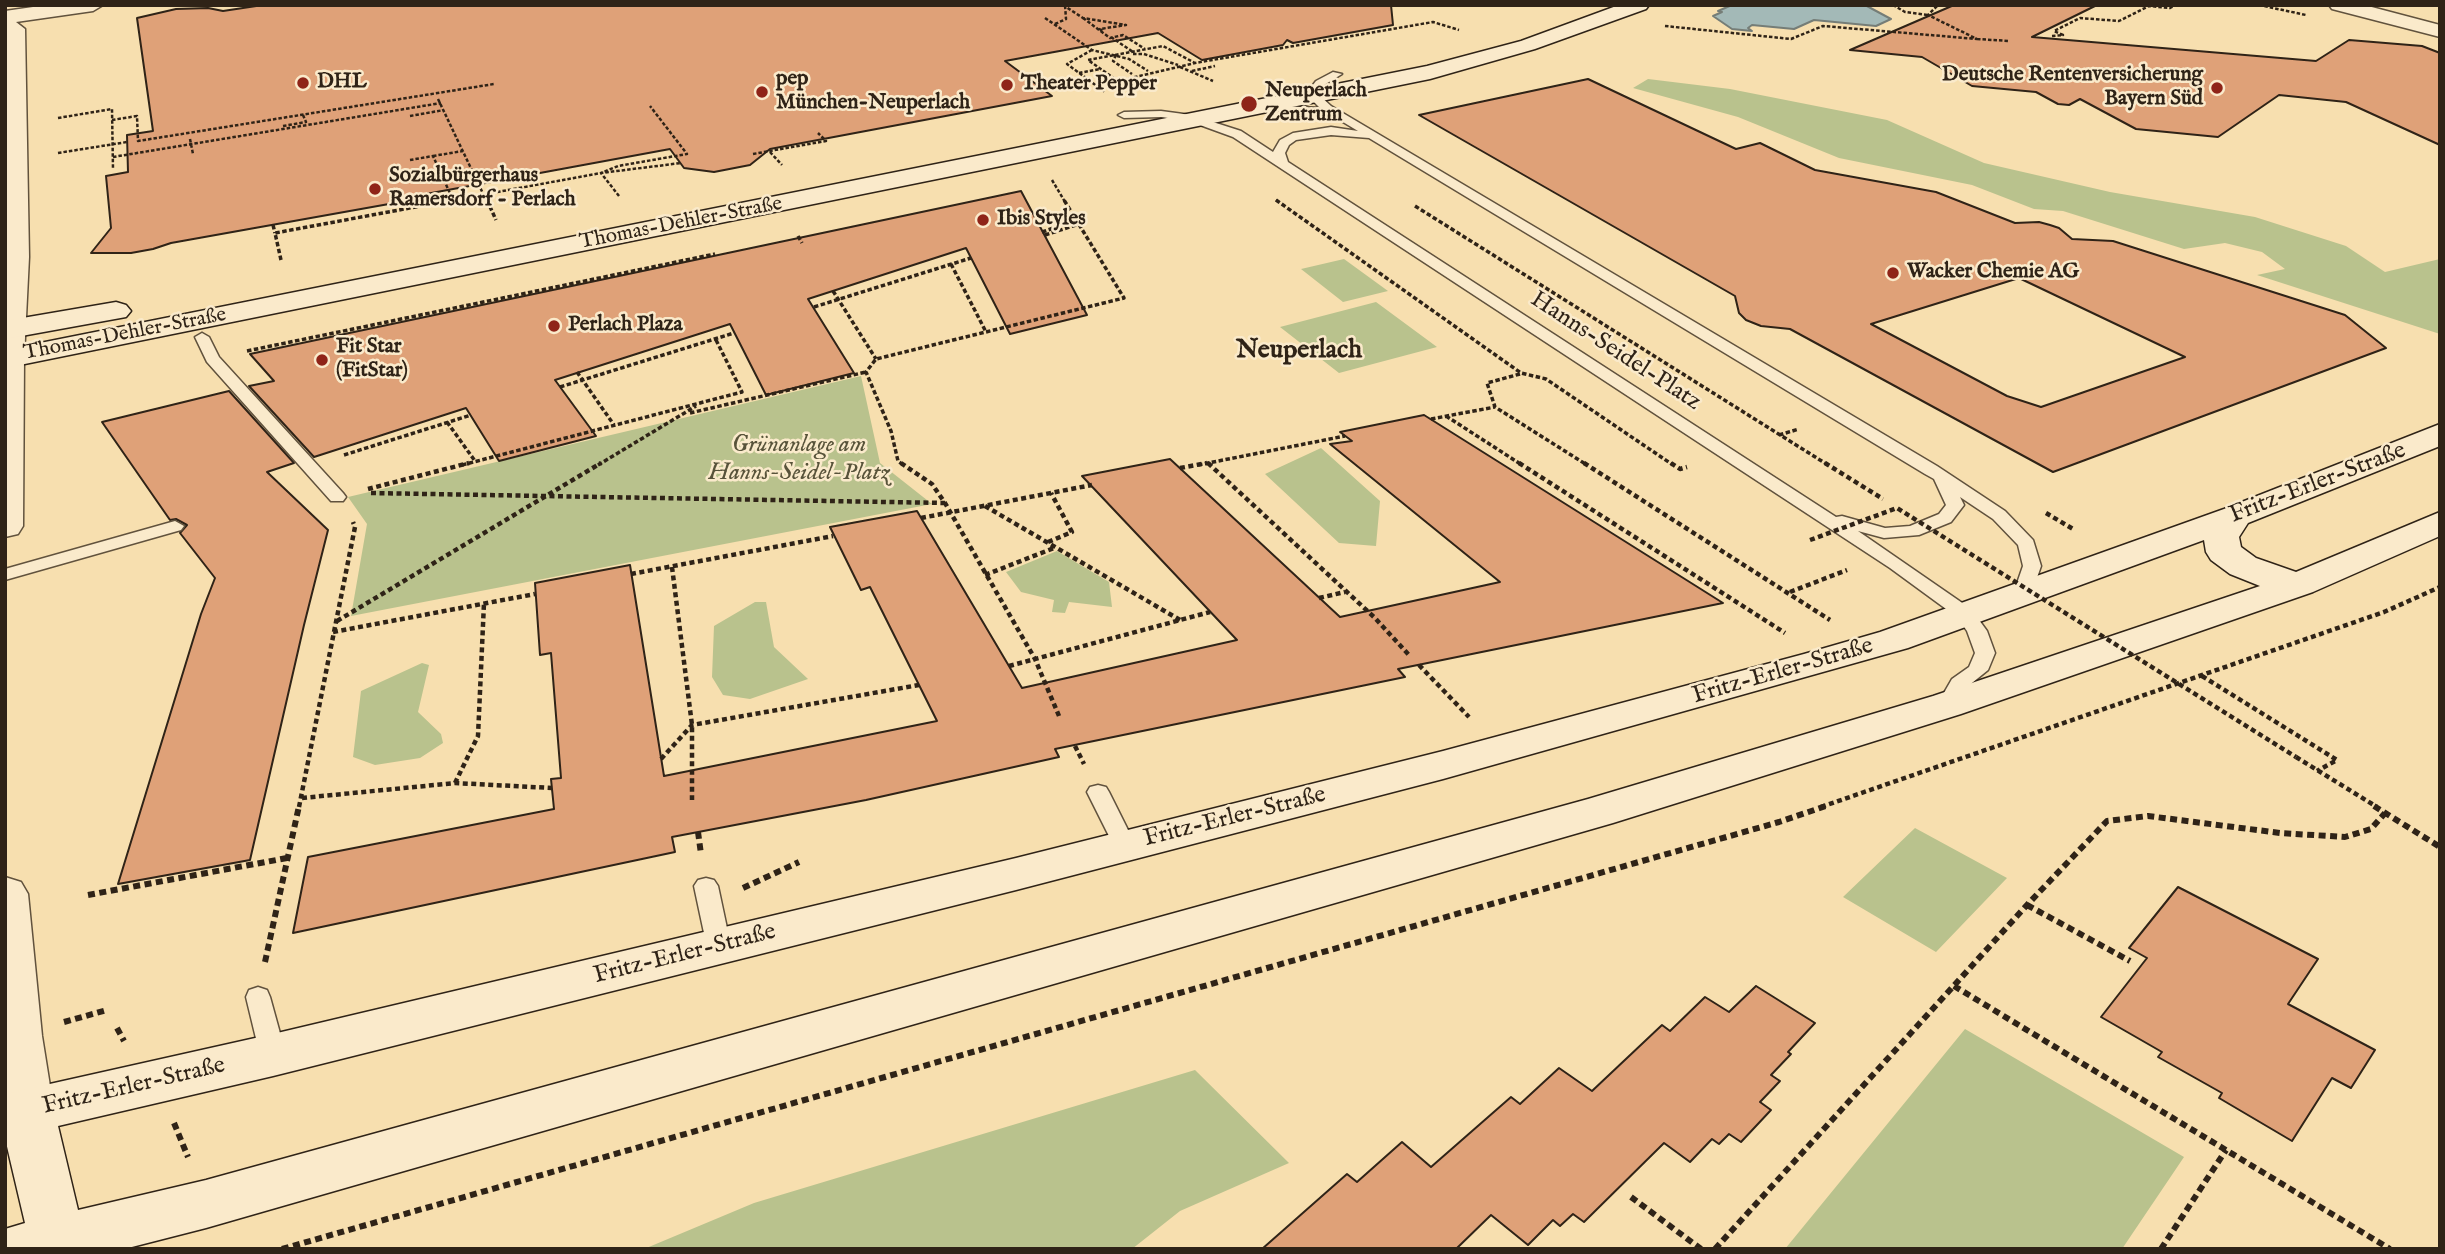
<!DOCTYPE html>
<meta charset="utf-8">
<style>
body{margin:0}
#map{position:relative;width:2445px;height:1254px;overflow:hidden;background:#f7dfaf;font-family:"IM FELL English",serif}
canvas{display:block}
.frame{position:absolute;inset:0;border:7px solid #2f2317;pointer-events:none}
</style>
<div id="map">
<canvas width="2445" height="1254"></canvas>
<div class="frame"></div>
</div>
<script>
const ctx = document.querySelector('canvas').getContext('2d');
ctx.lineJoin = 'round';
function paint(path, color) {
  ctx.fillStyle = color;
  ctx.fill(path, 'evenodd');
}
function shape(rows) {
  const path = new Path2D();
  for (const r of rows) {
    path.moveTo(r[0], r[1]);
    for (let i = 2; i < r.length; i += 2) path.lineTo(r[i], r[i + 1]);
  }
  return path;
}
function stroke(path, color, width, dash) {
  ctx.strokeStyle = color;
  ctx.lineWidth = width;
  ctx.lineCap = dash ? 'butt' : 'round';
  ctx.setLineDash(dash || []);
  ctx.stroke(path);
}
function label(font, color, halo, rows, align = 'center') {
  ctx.font = font + ' "IM FELL English",serif';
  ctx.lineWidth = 5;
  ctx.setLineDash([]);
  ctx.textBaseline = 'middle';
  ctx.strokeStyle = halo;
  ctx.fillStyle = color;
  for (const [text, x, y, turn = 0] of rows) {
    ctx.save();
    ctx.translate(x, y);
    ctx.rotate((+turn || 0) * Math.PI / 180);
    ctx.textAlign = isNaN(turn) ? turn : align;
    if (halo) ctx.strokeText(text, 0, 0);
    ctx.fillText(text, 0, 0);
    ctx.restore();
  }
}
paint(shape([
 [1648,79,1730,89,1887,120,1984,163,2110,192,2255,217,2346,246,2385,272,2440,259,2440,334,2257,275,2285,269,2262,252,2225,243,2184,249,2063,211,2034,209,1972,185,1839,158,1738,117,1633,88],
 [1344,259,1388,291,1343,302,1301,269],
 [1376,302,1437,347,1339,373,1280,327],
 [861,376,880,463,932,504,351,616,367,524,348,497],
 [1321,448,1380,501,1376,546,1339,543,1265,474],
 [1057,551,1109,582,1112,607,1069,602,1065,613,1052,612,1054,600,1021,592,1006,572],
 [755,602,766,602,774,647,808,679,750,699,723,695,712,677,714,626],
 [422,663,429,665,418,712,441,734,443,743,420,758,375,765,353,757,361,691],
 [1915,828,2007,878,1936,952,1843,897],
 [1965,1029,2184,1157,2122,1249,1785,1249],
 [1195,1070,1289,1163,1180,1211,1132,1249,644,1249,754,1203]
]), '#b9c28d');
const water = shape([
 [1732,5,1865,5,1891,19,1876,26,1814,20,1794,29,1752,25,1748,28,1752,31,1732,29,1713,16,1722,12,1718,11,1732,5]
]);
paint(water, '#a3b9b7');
stroke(water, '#757d77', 2);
const building = shape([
 [263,5,1391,5,1393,25,1293,43,1287,40,1283,45,1202,60,1158,33,1005,61,1052,96,770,149,750,165,714,172,684,168,670,149,426,194,428,197,171,243,153,249,131,253,91,253,111,228,106,176,128,172,127,135,153,131,137,18,176,9,208,8,223,11,263,5],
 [1954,5,2097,5,2032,37,2316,61,2349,40,2422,46,2440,53,2440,145,2346,102,2279,95,2218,137,2136,129,2080,99,2069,105,2058,104,2036,92,1972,86,1922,57,1850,50,1954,5],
 [1588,79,1736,149,1760,143,1815,170,1936,192,2015,223,2039,222,2050,225,2059,228,2072,239,2113,241,2345,315,2386,348,2053,472,1790,329,1761,326,1746,320,1739,313,1735,296,1419,115,1588,79],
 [2019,278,2185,357,2041,407,2007,396,1871,324,2019,278],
 [1021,191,1087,315,1010,334,966,248,808,299,854,373,766,395,730,324,555,380,596,436,499,461,466,408,314,457,249,386,274,381,250,354,1021,191],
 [229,391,294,463,267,472,328,530,304,625,250,860,118,884,201,614,215,578,180,533,187,525,176,519,170,520,102,422,229,391],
 [1424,415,1723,603,1398,669,1405,677,1055,749,1059,757,866,800,672,837,675,852,293,933,308,857,554,809,551,779,561,778,551,653,540,655,535,583,630,565,664,776,937,721,870,587,861,590,830,527,917,511,1022,688,1237,640,1082,476,1170,459,1340,617,1500,582,1330,444,1352,441,1340,432,1424,415],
 [2178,887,2318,959,2288,1004,2375,1050,2351,1088,2332,1078,2292,1141,2219,1098,2222,1093,2158,1057,2162,1052,2101,1017,2147,958,2129,948,2178,887],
 [1756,986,1815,1023,1788,1052,1791,1054,1771,1075,1780,1081,1760,1102,1771,1110,1741,1142,1729,1134,1719,1144,1712,1139,1690,1162,1664,1143,1584,1222,1573,1214,1560,1226,1553,1220,1528,1245,1491,1215,1456,1249,1262,1249,1347,1174,1357,1182,1402,1142,1431,1167,1511,1097,1520,1104,1559,1068,1592,1091,1662,1025,1670,1031,1705,997,1729,1012,1756,986]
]);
paint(building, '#dfa178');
stroke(building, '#2f2317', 2);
const service = shape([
 [1333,72,1342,74,1324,85,1318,94,1331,106,1937,466,2005,511,2033,540,2041,566,2032,592,2023,598,2014,592,2023,566,2018,545,1993,519,1960,497,1964,505,1951,522,1919,535,1884,538,1858,531,1971,609,1987,631,1995,653,1988,670,1967,687,1954,710,1940,710,1937,705,1952,679,1969,667,1975,653,1967,631,1957,617,1890,568,1233,137,1189,121,1161,117,1124,118,1118,115,1124,112,1161,111,1191,115,1241,131,1273,152,1280,140,1293,133,1331,127,1358,131,1333,116,1297,111,1264,111,1258,108,1264,105,1320,108,1306,94,1316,81,1333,72],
 [1331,135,1369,138,1925,474,1934,479,1946,505,1939,514,1910,526,1885,528,1842,516,1836,517,1288,162,1285,153,1289,145,1296,140,1331,135],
 [202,333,209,337,219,357,343,493,346,497,343,501,331,501,207,362,195,337,202,333],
 [175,521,184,526,181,530,5,580,5,569,175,521],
 [1098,785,1106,787,1109,792,1136,846,1133,852,1125,854,1117,852,1087,792,1090,787,1098,785],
 [706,878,714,880,718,886,731,947,728,953,719,956,710,953,707,947,694,886,698,880,706,878],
 [258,987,267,990,270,997,286,1055,282,1062,273,1065,264,1062,260,1055,246,997,249,990,258,987]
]);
const minor = shape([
 [47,5,103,5,93,11,16,22,25,29,29,257,24,358,20,364,9,367,5,366,5,11,47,5]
]);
const tertiary = shape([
 [2329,5,2364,5,2440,25,2440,37,2332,9,2329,5],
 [9,349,20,352,24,358,23,526,18,534,5,537,5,350,9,349],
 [5,877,21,882,28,894,42,1036,54,1111,47,1127,28,1133,9,1127,5,1118,5,877]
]);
const secondary = shape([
 [1619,5,1649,5,1646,9,1535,49,1430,79,5,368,5,350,1427,66,1521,41,1619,5],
 [116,302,126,305,131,311,126,317,5,339,5,321,116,302],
 [2440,424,2440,446,2248,523,2239,537,2241,547,2256,558,2296,572,2440,512,2440,536,2313,592,1961,714,1613,823,206,1228,124,1249,5,1249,5,1229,25,1223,5,1138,5,1094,273,1034,1016,858,1443,751,1804,654,1880,632,2224,509,2440,424],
 [2204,540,2206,552,2211,560,2230,574,2260,586,1933,696,1588,799,206,1180,78,1210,58,1126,273,1076,1016,890,1443,779,1908,648,2204,540]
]);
stroke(service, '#61523d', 3);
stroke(minor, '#61523d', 3);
stroke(tertiary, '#61523d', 3);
stroke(secondary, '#2f2317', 3);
stroke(shape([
 [1893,5,1905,12,1928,15],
 [2259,5,2306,15],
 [1045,18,1092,50,1129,59,1148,71],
 [1083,18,1110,38,1123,35,1145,49],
 [1055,24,1066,19,1065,5],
 [1665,26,1791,39,1823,26,1977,39,1928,15,1938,5],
 [2052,36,2063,35,2054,31,2080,18,2119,21,2149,6,2170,8,2175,5],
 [1111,37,1133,52],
 [1977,39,2009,41],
 [1092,50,1067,64,1105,92],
 [1133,54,1144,54,1178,65],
 [1116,55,1113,61,1132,74],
 [1180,67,1213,81],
 [1192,71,1215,66],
 [1079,73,1100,69],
 [1118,81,1195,63,1433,22,1459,30],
 [1108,89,1118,81,1088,60,1163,46,1195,63],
 [438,99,487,202],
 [410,116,444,110],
 [58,118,112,109,113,169],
 [112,120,137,116,138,141,494,84],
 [283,126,306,122,303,115],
 [190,139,193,154],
 [770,152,782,165],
 [58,153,127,142],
 [753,154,826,141,818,133],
 [433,156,463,151],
 [113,157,441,103],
 [410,160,433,156,453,200],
 [1052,180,1065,202],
 [619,196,601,173,618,166,687,154,650,106],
 [1276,200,1279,202],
 [443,202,601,173,681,163]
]), '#2f2317', 2.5, [3.5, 2]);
stroke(shape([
 [487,200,496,220],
 [1276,200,1521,373,1546,379,1673,465],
 [1415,206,1828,465],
 [273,225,275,233],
 [1042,232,1077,220],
 [1045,235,1079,224],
 [798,236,802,243],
 [281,260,275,233,453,200],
 [951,264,986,332],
 [833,291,876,359],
 [814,307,971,258],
 [247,351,715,254],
 [577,372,614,425],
 [1520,374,1487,383,1495,407,1587,465],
 [560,387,734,333],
 [690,413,866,372],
 [1446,416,1522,465],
 [1431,419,1495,407],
 [447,422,475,461],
 [1779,435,1799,429],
 [344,455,471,415],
 [462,465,742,392,715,338],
 [598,465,696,406],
 [903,465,898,461,891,431,866,372,876,359,1124,298,1064,200],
 [1198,465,1345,436]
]), '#2f2317', 3.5, [4.5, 2.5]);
stroke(shape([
 [901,463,932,484,945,503,1035,659,1059,716],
 [1208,463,1375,618,1409,655],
 [1519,463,1785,633],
 [1584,463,1830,620],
 [1671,463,1680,469,1687,467],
 [1825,463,1883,499],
 [1180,468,1207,463],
 [368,489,469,463],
 [371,493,945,503],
 [985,506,1180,620],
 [2046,513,2073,529],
 [921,518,1092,485],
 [1048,542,1072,532,1051,493],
 [672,567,692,725,692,800],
 [631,574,833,536],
 [985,575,1054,548],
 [1790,592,1847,570],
 [1319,598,1345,592],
 [337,621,601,463],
 [333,632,535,594],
 [1419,665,1469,717],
 [1009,666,1210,612],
 [2202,676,2337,760,2317,771],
 [1075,746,1084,764],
 [2296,757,2377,807],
 [661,759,692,725,919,685],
 [455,783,478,736,484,603],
 [302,798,455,783,552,788],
 [299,807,355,527,353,522],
 [1821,807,2384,612,2440,587]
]), '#2f2317', 4.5, [5, 3.5]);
stroke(shape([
 [2374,806,2440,847],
 [698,832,701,854],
 [743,888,799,862],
 [88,895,287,858],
 [2027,905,2130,961],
 [265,962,299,806],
 [1954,986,2390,1249],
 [64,1022,107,1010],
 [117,1028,124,1041],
 [174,1123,188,1157],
 [1631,1197,1701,1249],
 [282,1249,1779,822,1826,806],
 [1715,1249,2027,905,2107,821,2148,816,2280,833,2345,837,2371,829,2385,813],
 [2161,1249,2226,1150]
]), '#2f2317', 6, [7, 4.5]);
paint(service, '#faeacb');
paint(minor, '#faeacb');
paint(tertiary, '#faeacb');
paint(secondary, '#faeacb');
stroke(shape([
 [1063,5,1083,18,1126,25,1100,29,1102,31]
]), '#2f2317', 2.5, [3.5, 2]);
stroke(shape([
 [1810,540,1897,508,2296,757]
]), '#2f2317', 4.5, [5, 3.5]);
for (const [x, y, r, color] of [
 [303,83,7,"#8f2418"],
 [1007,85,7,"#8f2418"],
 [2217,88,7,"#8f2418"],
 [762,92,7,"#8f2418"],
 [1249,104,9,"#8f2418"],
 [375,189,7,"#8f2418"],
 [983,220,7,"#8f2418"],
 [1893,273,7,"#8f2418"],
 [554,326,7,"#8f2418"],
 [322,360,7,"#8f2418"]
]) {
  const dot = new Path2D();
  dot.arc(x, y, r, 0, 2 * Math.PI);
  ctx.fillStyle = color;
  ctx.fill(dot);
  stroke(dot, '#faeacb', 2.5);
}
label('bold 21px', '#2f2317', '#faeacb', [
 ["Deutsche Rentenversicherung",2203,76,"right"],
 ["Bayern Süd",2203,100,"right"],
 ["pep",776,80],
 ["München-Neuperlach",776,104],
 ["DHL",317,83],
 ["Theater Pepper",1021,85],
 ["Neuperlach",1265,92],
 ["Zentrum",1265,116],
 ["Sozialbürgerhaus",389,177],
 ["Ramersdorf - Perlach",389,201],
 ["Ibis Styles",997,220],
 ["Wacker Chemie AG",1907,273],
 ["Perlach Plaza",568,326],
 ["Fit Star",336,348],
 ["(FitStar)",336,372]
], 'left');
label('21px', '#2f2317', '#faeacb', [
 ["Thomas-Dehler-Straße",681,224,-11],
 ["Thomas-Dehler-Straße",125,335,-11]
]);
label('24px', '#2f2317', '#faeacb', [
 ["Hanns-Seidel-Platz",1615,352,33],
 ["Fritz-Erler-Straße",2318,484,-21],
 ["Fritz-Erler-Straße",1783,672,-16],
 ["Fritz-Erler-Straße",1235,818,-14],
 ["Fritz-Erler-Straße",685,955,-14],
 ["Fritz-Erler-Straße",134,1087,-13]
]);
label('italic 24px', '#58533a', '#faeacb', [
 ["Grünanlage am",799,446],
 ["Hanns-Seidel-Platz",799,474]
]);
label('bold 26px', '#2f2317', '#faeacb', [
 ["Neuperlach",1299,352]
]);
</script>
